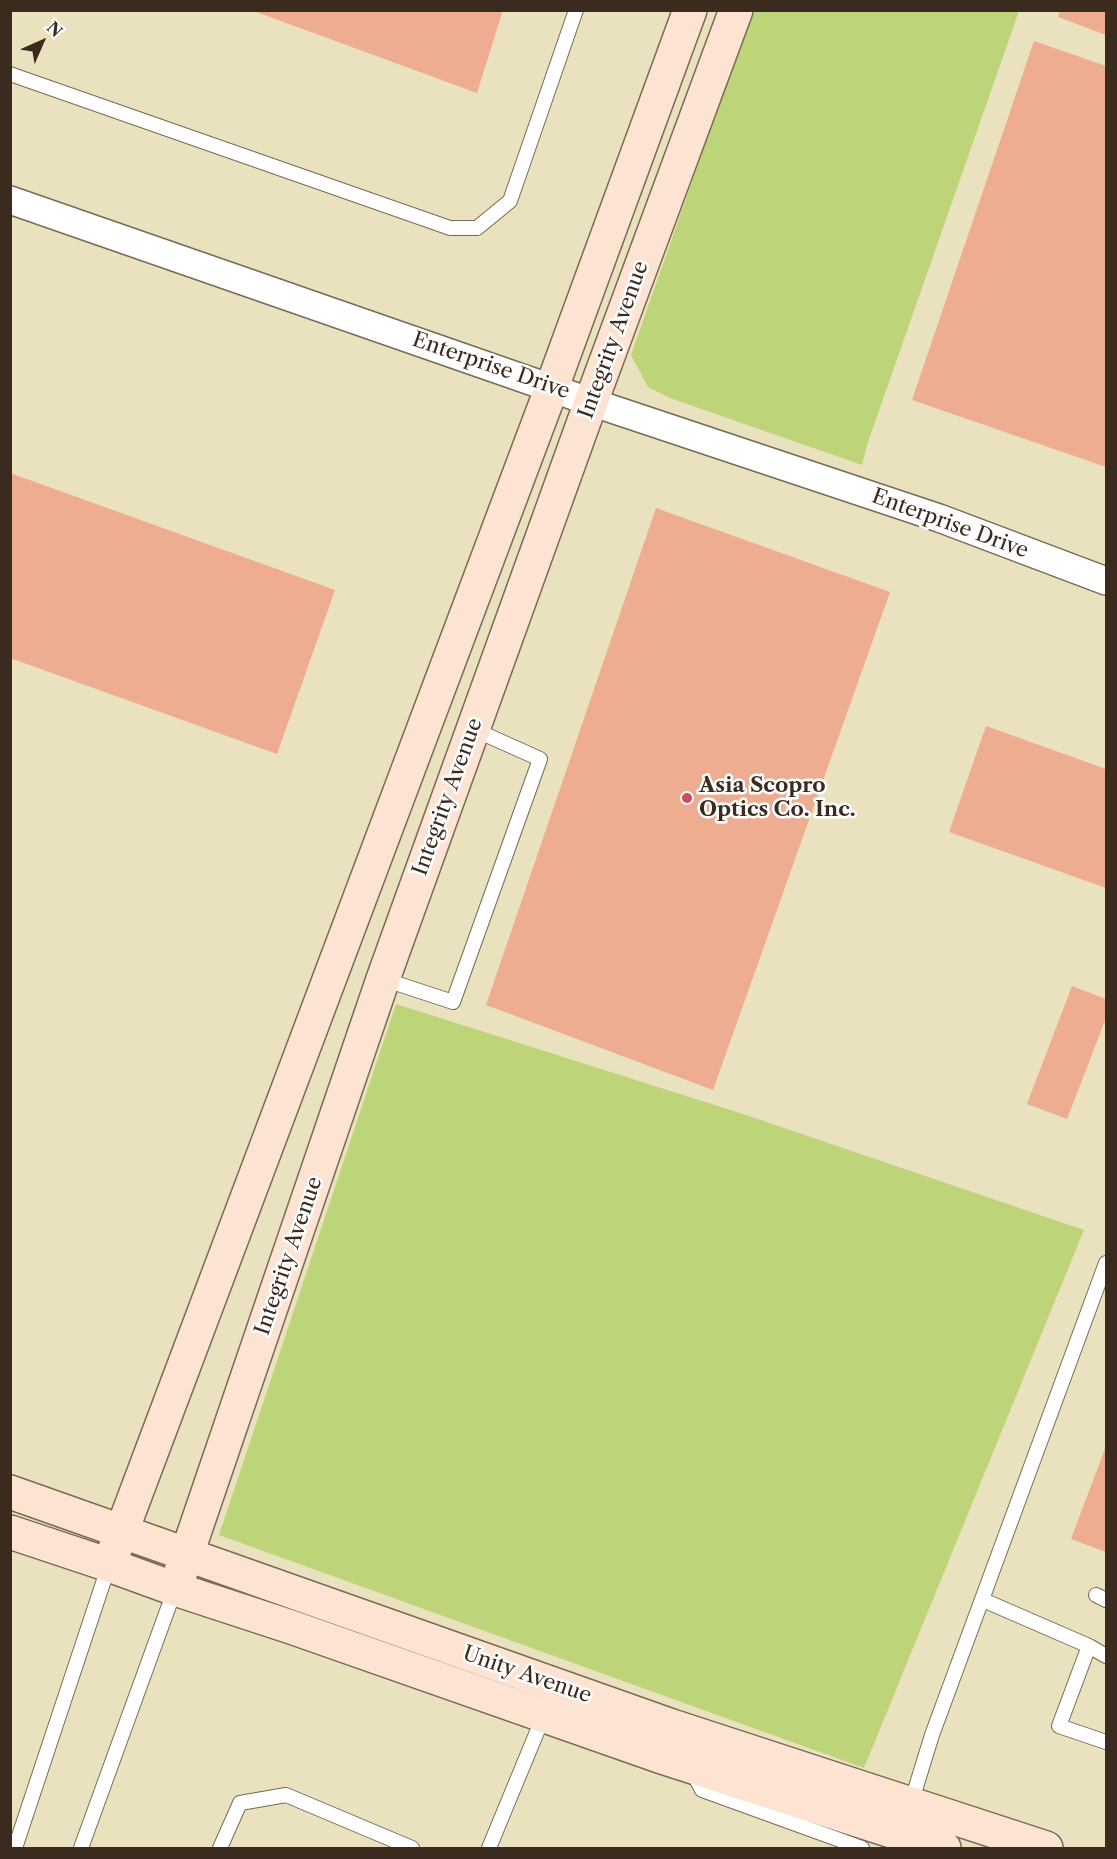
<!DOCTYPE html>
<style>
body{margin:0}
#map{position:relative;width:1117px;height:1859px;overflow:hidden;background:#eae1be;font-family:"Libre Caslon Text",serif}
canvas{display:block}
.frame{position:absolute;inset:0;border:12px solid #3b2a1e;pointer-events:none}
.north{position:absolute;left:12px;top:12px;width:60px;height:60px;-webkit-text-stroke:4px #fff;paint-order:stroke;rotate:45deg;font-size:16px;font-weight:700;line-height:24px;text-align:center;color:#3b2a1e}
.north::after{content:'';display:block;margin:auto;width:21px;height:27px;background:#3b2a1e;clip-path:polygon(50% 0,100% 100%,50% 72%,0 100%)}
</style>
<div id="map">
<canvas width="1117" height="1859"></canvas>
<div class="frame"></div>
<div class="north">N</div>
</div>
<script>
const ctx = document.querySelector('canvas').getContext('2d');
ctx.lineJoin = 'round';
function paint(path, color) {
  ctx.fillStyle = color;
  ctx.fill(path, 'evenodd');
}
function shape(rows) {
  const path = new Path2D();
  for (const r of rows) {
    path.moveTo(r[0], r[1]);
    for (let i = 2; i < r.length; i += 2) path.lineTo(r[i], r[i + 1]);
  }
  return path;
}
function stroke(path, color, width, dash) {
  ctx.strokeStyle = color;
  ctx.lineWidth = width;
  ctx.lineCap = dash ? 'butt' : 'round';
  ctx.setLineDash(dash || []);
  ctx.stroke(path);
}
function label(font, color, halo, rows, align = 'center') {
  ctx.font = font + ' "Libre Caslon Text",serif';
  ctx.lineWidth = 5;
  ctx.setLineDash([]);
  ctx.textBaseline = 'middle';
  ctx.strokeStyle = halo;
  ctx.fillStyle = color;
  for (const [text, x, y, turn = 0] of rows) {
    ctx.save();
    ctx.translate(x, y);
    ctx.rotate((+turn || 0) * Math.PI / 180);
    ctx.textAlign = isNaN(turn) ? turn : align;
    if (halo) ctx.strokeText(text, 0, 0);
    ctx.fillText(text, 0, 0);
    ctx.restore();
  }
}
paint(shape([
 [752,11,1019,11,868,442,862,465,670,398,648,387,631,355],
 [396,1004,743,1114,1084,1230,864,1768,219,1535]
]), '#bdd478');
paint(shape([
 [251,10,503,10,477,93],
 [1060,10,1106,10,1106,35,1058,17],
 [1034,41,1106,66,1106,467,912,400],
 [10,473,335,590,277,754,10,658],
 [656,508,890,592,713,1090,486,1005],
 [986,726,1106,769,1106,888,949,832],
 [1072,986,1106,999,1106,1018,1067,1119,1027,1104],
 [1106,1446,1106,1552,1071,1539]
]), '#eead91');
const lane = shape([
 [10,74,450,228,477,228,510,201,576,10],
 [383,979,453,1002,540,759,473,729],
 [1096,1595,1106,1600],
 [983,1600,1089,1646,1106,1656],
 [1089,1646,1059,1726,1106,1742],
 [693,1773,702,1790,862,1848],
 [911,1803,932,1735,1106,1263],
 [15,1848,109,1565],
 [81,1848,175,1589],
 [220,1848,240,1803,286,1795,412,1848],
 [489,1848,544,1715]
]);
const street = shape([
 [10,200,591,402,939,518,1106,581]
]);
const secondary = shape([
 [10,1492,672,1726,1046,1848],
 [10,1532,109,1565,175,1589,291,1627,659,1756,944,1848],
 [109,1565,552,387,690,10],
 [175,1589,383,979,591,402,736,10]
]);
stroke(lane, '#786a56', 16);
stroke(street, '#786a56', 30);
stroke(secondary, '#786a56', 36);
stroke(lane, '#fff', 14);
stroke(street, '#fff', 27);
stroke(secondary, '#fde3d1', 33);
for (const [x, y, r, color] of [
 [687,798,6,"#d1495b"]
]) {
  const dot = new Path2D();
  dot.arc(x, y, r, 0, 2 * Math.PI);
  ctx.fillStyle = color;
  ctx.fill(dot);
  stroke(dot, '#fff', 2);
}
label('21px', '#3b2a1e', '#fff', [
 ["Integrity Avenue",614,340,-70],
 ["Enterprise Drive",491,366,19],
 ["Enterprise Drive",950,524,20],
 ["Integrity Avenue",448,797,-70],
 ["Integrity Avenue",289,1256,-71],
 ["Unity Avenue",527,1675,19]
]);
label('bold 21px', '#3b2a1e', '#fff', [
 ["Asia Scopro",699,786],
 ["Optics Co. Inc.",699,810]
], 'left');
</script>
